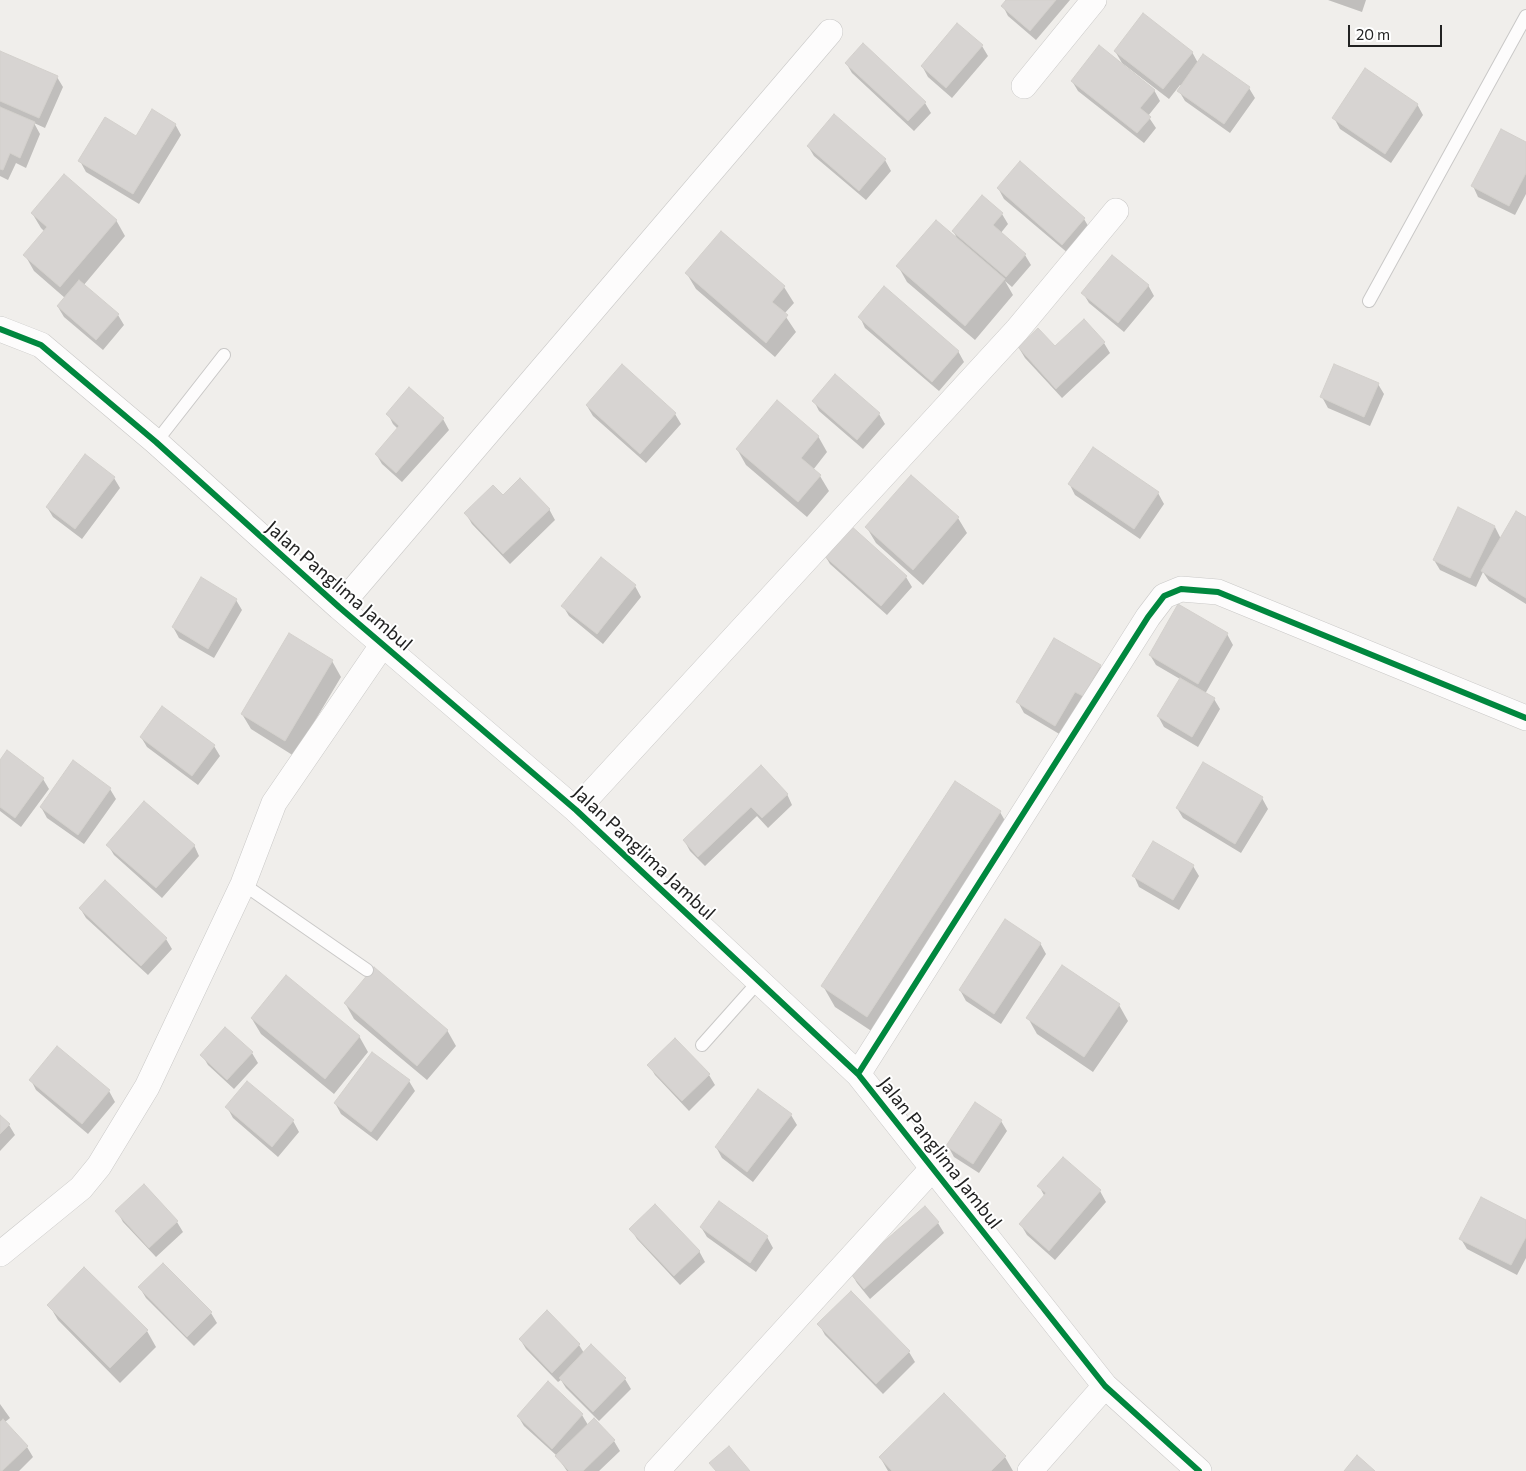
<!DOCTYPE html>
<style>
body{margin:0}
#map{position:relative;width:1526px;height:1471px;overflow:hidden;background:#f0eeeb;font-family:Commissioner,sans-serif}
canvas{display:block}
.scale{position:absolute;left:1348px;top:25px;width:94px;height:22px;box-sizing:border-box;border:2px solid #222;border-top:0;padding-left:6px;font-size:15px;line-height:18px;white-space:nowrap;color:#222;-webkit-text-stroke:4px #fff;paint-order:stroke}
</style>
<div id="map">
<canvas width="1526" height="1471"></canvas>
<div class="scale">20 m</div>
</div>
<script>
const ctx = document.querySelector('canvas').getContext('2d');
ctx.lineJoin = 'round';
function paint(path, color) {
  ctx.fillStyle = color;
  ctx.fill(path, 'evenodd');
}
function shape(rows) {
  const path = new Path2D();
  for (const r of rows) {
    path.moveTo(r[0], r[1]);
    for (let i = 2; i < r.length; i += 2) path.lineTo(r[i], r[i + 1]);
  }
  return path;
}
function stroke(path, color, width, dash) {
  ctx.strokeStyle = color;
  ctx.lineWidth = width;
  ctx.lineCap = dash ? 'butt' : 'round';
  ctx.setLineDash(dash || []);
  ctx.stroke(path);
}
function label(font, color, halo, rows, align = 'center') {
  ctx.font = font + ' Commissioner,sans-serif';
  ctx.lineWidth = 4;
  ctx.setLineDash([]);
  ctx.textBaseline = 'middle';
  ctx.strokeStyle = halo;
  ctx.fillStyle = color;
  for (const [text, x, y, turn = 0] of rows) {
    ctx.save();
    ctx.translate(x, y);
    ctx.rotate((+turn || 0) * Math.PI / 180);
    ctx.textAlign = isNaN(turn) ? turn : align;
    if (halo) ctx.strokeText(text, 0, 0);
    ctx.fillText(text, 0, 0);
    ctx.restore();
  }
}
paint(shape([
 [1008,0,1070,0,1036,40,1008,16,1003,6],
 [1328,0,1366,0,1362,12],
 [982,46,988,56,952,98,928,77,922,66],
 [1115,51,1192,52,1198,63,1249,88,1255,98,1230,133,1185,101,1179,91,1182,86,1180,85,1169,99,1122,63],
 [0,52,57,77,63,87,45,128,34,123,40,134,26,168,16,163,8,180,0,176],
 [846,63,925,103,931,113,914,131,852,73],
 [1072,81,1154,90,1160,101,1148,116,1156,128,1144,143,1078,91],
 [1417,104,1423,115,1391,163,1340,129,1334,118],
 [834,116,885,160,891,171,866,200,814,156,808,146],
 [175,124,181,135,139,204,86,172,80,161,137,138],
 [1526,143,1526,194,1515,215,1478,197,1473,186],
 [998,188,1084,219,1090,229,1069,254,1004,199],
 [32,213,116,220,125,236,83,286,118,315,124,325,103,350,64,317,58,307,65,298,34,271,25,255,45,232,41,228],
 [1002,214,1008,224,1000,234,1025,255,1031,265,1012,287,1005,281,1013,295,975,340,907,282,898,266,958,240,953,231],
 [721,233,784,287,794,303,784,314,796,332,775,357,696,289,687,274],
 [1148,285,1154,296,1124,332,1089,303,1083,293],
 [860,317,958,351,964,362,939,391,865,328],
 [1104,343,1110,353,1062,398,1025,358,1019,348,1055,348],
 [1378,384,1384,394,1370,426,1328,408,1322,397],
 [409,389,443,419,449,430,402,482,382,464,376,454,398,429,393,424,388,414],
 [814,401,879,414,885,424,863,449,819,411],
 [587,406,675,414,681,424,646,463,593,416],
 [818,436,827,452,813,470,820,476,829,491,807,517,746,465,737,449],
 [114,478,120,488,82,539,53,517,47,507],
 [1070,485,1158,493,1164,504,1140,539,1075,495],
 [503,497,549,509,555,520,510,564,472,524,466,514],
 [958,518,967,533,923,585,876,543,867,528],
 [1526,519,1526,604,1489,581,1483,572,1476,587,1440,570,1434,560,1495,527,1501,539],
 [849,525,906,577,912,587,887,615,830,564,824,554],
 [635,586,641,597,603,644,569,616,563,606],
 [236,600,242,610,214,658,179,638,173,627],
 [1179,606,1227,634,1233,645,1205,694,1214,699,1220,709,1198,747,1164,727,1158,716,1180,679,1156,665,1150,655],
 [289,635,332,661,341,677,294,756,251,729,242,714],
 [1100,666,1106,677,1061,735,1024,713,1018,702],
 [141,737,214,746,220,756,198,785,147,747],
 [0,762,43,779,49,789,21,827,0,811],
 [761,767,787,794,792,805,768,828,757,816,705,866,690,851,684,840],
 [110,789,116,799,84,844,47,818,41,807],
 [1262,798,1268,809,1241,853,1183,818,1177,808],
 [1000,812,1012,833,879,1036,835,1007,823,986],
 [108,845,194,845,199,856,162,898,114,855],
 [1193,866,1199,876,1179,910,1139,887,1134,876],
 [80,908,166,939,172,949,148,975,86,918],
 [1040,943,1046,954,1001,1024,966,1001,960,990],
 [1063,967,1119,1005,1128,1021,1093,1072,1037,1034,1028,1018],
 [345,1003,447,1030,456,1046,427,1080,354,1019],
 [252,1019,359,1036,368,1052,334,1094,261,1034],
 [225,1028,252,1053,258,1063,234,1089,208,1065,202,1055],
 [649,1065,709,1075,715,1085,689,1111,655,1075],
 [31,1080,109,1091,115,1102,88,1134,36,1090],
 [409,1081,415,1091,377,1141,341,1114,335,1103],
 [227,1107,293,1121,299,1132,278,1157,233,1118],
 [791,1115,797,1125,753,1182,722,1158,716,1147],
 [0,1116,9,1125,15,1135,0,1151],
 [1001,1121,1007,1131,979,1173,954,1157,948,1146],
 [1039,1186,1100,1191,1106,1202,1055,1260,1027,1235,1021,1225,1045,1197],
 [719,1203,767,1237,773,1248,756,1272,707,1237,701,1227],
 [925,1208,938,1223,944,1233,870,1299,857,1283,851,1273],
 [117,1211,177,1222,183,1232,156,1257,123,1222],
 [1526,1221,1526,1258,1517,1275,1467,1249,1461,1239],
 [631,1229,699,1251,705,1262,680,1285,637,1239],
 [140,1288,211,1313,217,1323,194,1346,146,1298],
 [49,1305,147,1331,156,1347,120,1383,58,1320],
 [547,1312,579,1345,584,1353,625,1379,631,1389,599,1421,566,1388,561,1380,558,1382,526,1349,520,1339],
 [819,1324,909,1352,915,1362,883,1394,825,1335],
 [0,1404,10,1418,5,1422,27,1447,33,1457,19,1471,0,1471],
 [582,1415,588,1425,614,1441,620,1451,599,1471,567,1471,556,1455,524,1426,518,1416],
 [880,1457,1005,1457,1013,1471,888,1471]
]), '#0003');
const building = shape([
 [1006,0,1056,0,1030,31,1001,6,1006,0],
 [1143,13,1193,52,1163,89,1114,51,1143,13],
 [957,23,983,45,946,88,921,66,957,23],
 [863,43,926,102,908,121,845,63,863,43],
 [1099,45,1155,90,1140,108,1151,117,1137,133,1071,81,1099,45],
 [0,51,58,76,39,118,0,101,0,51],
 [1203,54,1250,87,1224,124,1177,91,1203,54],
 [1365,68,1418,104,1385,154,1332,118,1365,68],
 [0,107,35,122,20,158,10,153,3,170,0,169,0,107],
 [152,109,176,124,133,194,78,161,105,117,136,136,152,109],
 [834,114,886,159,859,191,807,146,834,114],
 [1501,129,1526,142,1526,173,1509,206,1471,186,1501,129],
 [1020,161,1085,218,1062,245,997,188,1020,161],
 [64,174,117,220,60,287,23,255,47,227,31,213,64,174],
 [982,195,1003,213,993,225,1026,254,1006,277,952,231,982,195],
 [936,220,1005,279,965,326,896,266,936,220],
 [721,231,785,286,772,302,788,315,766,343,685,273,721,231],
 [1112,255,1149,285,1118,323,1081,293,1112,255],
 [79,280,119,314,96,340,57,306,79,280],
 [884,286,959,351,932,382,858,317,884,286],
 [1084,319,1105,342,1056,389,1018,347,1038,328,1055,346,1084,319],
 [622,364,676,413,640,454,586,405,622,364],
 [1334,364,1379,383,1364,417,1320,397,1334,364],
 [835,374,880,413,857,440,812,401,835,374],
 [409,387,444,418,396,473,375,454,399,426,386,414,409,387],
 [777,400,819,436,801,458,821,475,798,502,736,449,777,400],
 [1093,447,1159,492,1134,529,1068,484,1093,447],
 [85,454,115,477,75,529,46,507,85,454],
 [911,475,959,517,913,570,865,527,911,475],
 [520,478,550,509,503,554,464,513,493,485,503,495,520,478],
 [1458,507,1495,526,1470,578,1433,560,1458,507],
 [1516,511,1526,517,1526,598,1481,571,1516,511],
 [849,524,907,576,881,606,822,554,849,524],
 [601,557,636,585,597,634,561,606,601,557],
 [201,577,237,599,208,649,172,627,201,577],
 [1178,604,1228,633,1198,684,1149,655,1178,604],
 [289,633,333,660,285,741,241,714,289,633],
 [1054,638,1101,665,1083,696,1075,692,1055,726,1016,702,1054,638],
 [1180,678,1215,698,1192,737,1157,716,1180,678],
 [162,706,215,745,192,776,140,737,162,706],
 [7,750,44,778,15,818,0,807,0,760,7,750],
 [73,760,111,788,78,835,40,807,73,760],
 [1203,762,1263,797,1235,844,1176,808,1203,762],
 [761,765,788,794,762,818,751,807,698,857,683,840,761,765],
 [955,781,1001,811,867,1017,821,986,955,781],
 [144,801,195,845,156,888,106,845,144,801],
 [1153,841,1194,865,1173,900,1132,876,1153,841],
 [105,880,167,938,141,966,79,908,105,880],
 [1005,919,1041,943,994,1014,959,990,1005,919],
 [1062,965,1120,1004,1084,1057,1026,1018,1062,965],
 [374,967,448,1030,417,1066,344,1003,374,967],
 [286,975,360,1036,325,1079,251,1018,286,975],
 [225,1027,253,1052,227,1080,200,1055,225,1027],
 [675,1038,710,1074,682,1101,647,1065,675,1038],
 [57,1046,110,1090,82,1124,29,1080,57,1046],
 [372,1052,410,1080,371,1132,334,1103,372,1052],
 [247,1081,294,1120,272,1147,225,1107,247,1081],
 [758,1089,792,1114,747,1172,715,1147,758,1089],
 [975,1102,1002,1120,973,1164,946,1146,975,1102],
 [0,1115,10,1124,0,1134,0,1115],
 [1063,1157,1101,1190,1049,1251,1019,1224,1046,1193,1037,1186,1063,1157],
 [144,1184,178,1221,149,1248,115,1211,144,1184],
 [1481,1197,1526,1220,1526,1237,1511,1265,1459,1239,1481,1197],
 [719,1201,768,1236,750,1263,700,1227,719,1201],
 [655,1204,700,1251,674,1276,629,1229,655,1204],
 [925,1206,939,1222,864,1289,849,1272,925,1206],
 [163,1263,212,1312,187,1337,138,1287,163,1263],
 [84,1267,148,1330,110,1368,47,1305,84,1267],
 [851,1291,910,1351,876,1384,817,1324,851,1291],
 [547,1310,580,1344,552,1373,519,1339,547,1310],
 [591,1344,626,1378,593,1412,559,1378,591,1344],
 [548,1381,583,1414,552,1449,517,1416,548,1381],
 [944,1393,1006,1456,991,1471,892,1471,879,1457,944,1393],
 [594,1418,615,1440,583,1471,569,1471,555,1456,594,1418],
 [3,1419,28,1446,2,1471,0,1471,0,1422,3,1419],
 [729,1446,750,1471,716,1471,709,1463,729,1446],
 [1357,1455,1375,1471,1344,1471,1357,1455]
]);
paint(building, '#d7d4d2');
stroke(building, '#d3d0cc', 1);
const lane = shape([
 [1369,301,1526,16],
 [156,442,224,355],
 [243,884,367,970],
 [702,1045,759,981]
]);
const street = shape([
 [1024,86,1094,0],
 [0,329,41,345,156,442,339,607,576,810,858,1074,1105,1386,1199,1471],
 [339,607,830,32],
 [576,810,1017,330,1116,211],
 [858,1074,1148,617,1164,596,1181,589,1218,592,1526,718],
 [0,1254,81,1188,99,1166,147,1087,243,884,274,803,383,644],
 [657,1471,932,1169],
 [1030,1471,1105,1386]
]);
stroke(lane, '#c9c8c7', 14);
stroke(street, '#c9c8c7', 26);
stroke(lane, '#fdfcfc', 12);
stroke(street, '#fdfcfc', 25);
stroke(shape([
 [0,329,41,345,156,442,339,607,576,810,858,1074,1105,1386,1199,1471],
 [858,1074,1148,617,1164,596,1181,589,1218,592,1526,718]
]), '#00873e', 6);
label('19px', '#222', '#fff', [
 ["Jalan Panglima Jambul",339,586,41],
 ["Jalan Panglima Jambul",644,853,43],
 ["Jalan Panglima Jambul",940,1153,52]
]);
</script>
